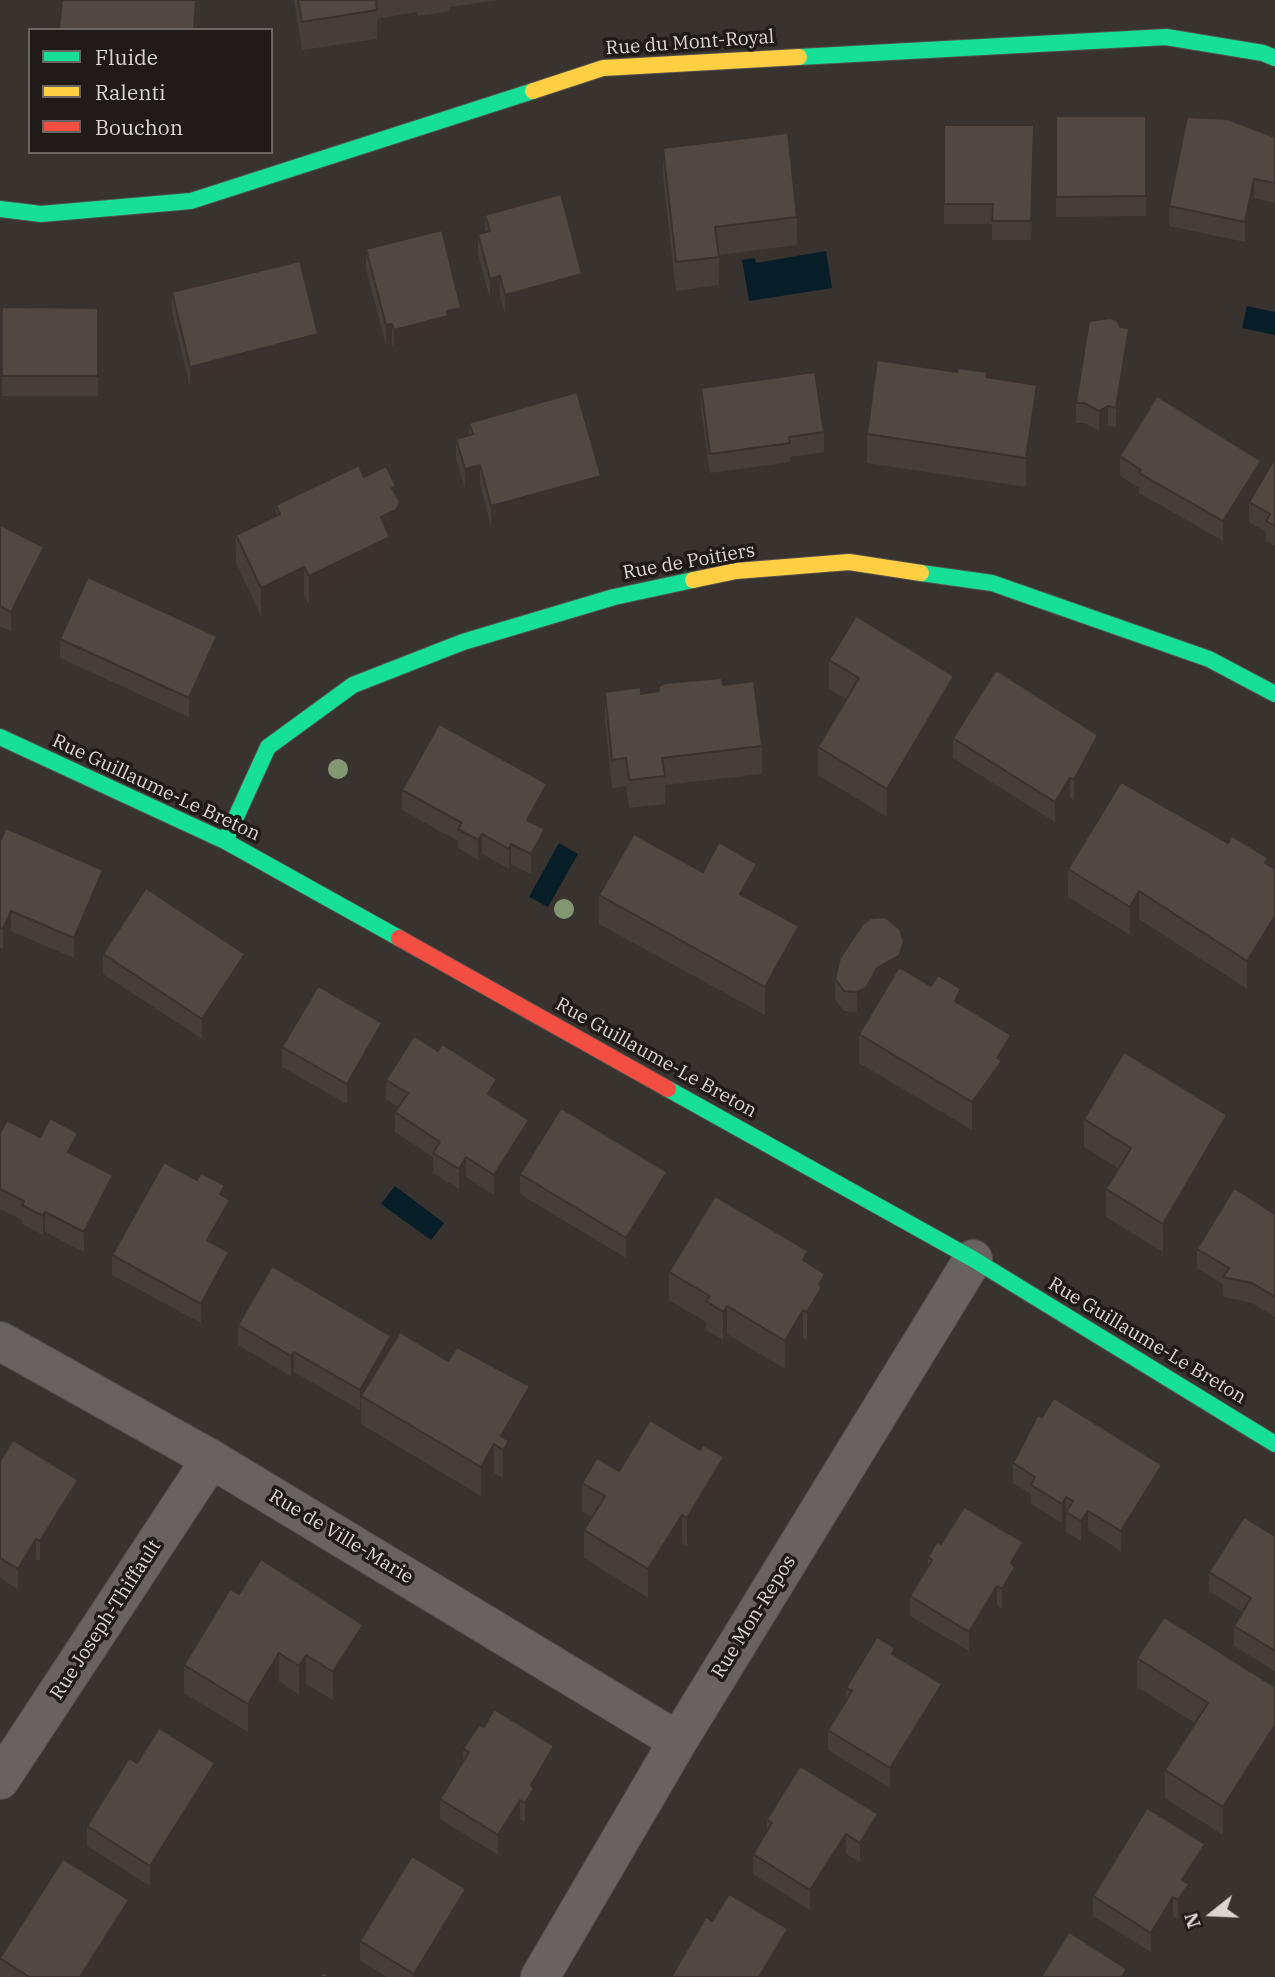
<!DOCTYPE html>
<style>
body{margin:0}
#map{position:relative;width:1275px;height:1977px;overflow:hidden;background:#38332f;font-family:"IBM Plex Serif",serif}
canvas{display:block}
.legend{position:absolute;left:28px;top:28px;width:245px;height:126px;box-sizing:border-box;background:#201b18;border:2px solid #6b6562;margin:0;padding:9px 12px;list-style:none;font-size:21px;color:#dbd5d0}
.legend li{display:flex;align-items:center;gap:14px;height:35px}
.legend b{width:35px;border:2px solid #6b6562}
.north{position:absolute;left:1177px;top:1879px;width:70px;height:70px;-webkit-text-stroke:5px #201b18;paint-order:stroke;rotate:252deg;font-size:19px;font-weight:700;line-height:28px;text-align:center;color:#dbd5d0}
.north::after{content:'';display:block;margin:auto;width:24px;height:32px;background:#dbd5d0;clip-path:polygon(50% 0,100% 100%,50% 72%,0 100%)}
</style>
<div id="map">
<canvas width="1275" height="1977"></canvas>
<ul class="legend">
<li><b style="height:9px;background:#16e098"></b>Fluide</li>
<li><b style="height:9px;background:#ffcf43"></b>Ralenti</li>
<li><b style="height:9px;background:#f24e42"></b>Bouchon</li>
</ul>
<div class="north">N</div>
</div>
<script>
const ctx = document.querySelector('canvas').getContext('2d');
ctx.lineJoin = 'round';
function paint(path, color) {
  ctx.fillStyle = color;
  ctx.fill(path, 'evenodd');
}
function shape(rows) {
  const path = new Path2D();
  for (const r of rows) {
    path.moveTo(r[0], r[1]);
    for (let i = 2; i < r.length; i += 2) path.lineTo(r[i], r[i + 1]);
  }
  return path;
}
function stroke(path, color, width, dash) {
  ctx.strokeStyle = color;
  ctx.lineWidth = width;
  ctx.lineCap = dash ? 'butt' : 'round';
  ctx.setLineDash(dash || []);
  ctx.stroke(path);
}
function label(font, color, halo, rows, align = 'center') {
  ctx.font = font + ' "IBM Plex Serif",serif';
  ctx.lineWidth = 7;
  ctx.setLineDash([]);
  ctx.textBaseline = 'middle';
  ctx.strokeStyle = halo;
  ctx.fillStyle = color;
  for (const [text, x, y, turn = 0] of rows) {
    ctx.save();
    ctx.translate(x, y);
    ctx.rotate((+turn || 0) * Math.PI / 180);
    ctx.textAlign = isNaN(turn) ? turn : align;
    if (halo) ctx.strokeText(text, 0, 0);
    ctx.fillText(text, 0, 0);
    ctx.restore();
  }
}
paint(shape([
 [826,251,832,288,749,301,742,260,755,258,756,263],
 [1247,306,1275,312,1275,335,1242,328],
 [559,843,578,854,548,907,529,897],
 [395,1186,444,1223,431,1240,381,1204]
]), '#071e28');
const street = shape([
 [0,1341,211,1459,678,1741],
 [0,1780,211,1459],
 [540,1977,678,1741,973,1259]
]);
const fast = shape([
 [799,57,1166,37,1263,53,1275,58],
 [0,209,41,214,191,201,533,91],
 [921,573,992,583,1209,659,1275,694],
 [0,737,225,841,399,938],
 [225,841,268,747,353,685,463,642,614,597,693,580],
 [668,1089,973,1259,1275,1444]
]);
const slow = shape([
 [533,91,603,68,799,57],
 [693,580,736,571,849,562,921,573]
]);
const jam = shape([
 [399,938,668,1089]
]);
stroke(street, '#54504c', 40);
stroke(fast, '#54504c', 18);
stroke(slow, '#54504c', 18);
stroke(jam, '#54504c', 18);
stroke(street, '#686360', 38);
stroke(fast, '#16e098', 16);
stroke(slow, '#ffcf43', 16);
stroke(jam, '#f24e42', 16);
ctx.fillStyle = '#839773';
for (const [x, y] of [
 [338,769],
 [564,909]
]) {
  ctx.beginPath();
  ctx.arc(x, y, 10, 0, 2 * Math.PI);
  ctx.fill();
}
paint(shape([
 [294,0,500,0,450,7,450,11,418,16,417,12,377,19,377,39,302,50],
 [1056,116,1146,116,1146,216,1056,217],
 [944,125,1034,145,1031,240,992,240,992,224,944,224],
 [1275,137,1275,203,1254,198,1245,242,1169,226,1169,206],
 [663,148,797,217,797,245,719,255,719,285,676,291,663,176],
 [485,215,582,293,505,314,500,296,490,299,478,254,478,234,485,232],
 [366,249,461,328,448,331,448,336,394,349,392,344,386,345,366,269],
 [172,292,318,354,190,387,172,312],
 [2,307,98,308,98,396,2,396],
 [1129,347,1116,427,1108,426,1099,431,1084,423,1076,423,1076,403],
 [987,377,1037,413,1026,487,867,463,867,434],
 [701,388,824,432,824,452,790,457,790,462,710,473,701,408],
 [469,423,601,496,491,526,480,484,465,489,456,459,456,439,469,435],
 [1120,456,1261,481,1223,541,1139,493,1139,488,1120,476],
 [1275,458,1275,546,1266,541,1266,532,1249,522,1249,502],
 [364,477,396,495,400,530,396,538,390,541,390,565,309,604,304,595,261,616,236,563,236,535,276,516,276,505],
 [0,525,44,567,11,631,0,626],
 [60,639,217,655,189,717,60,658],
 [829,660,954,704,887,817,818,775,818,747,846,699,829,689],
 [723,685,762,746,762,774,665,785,665,804,629,808,626,786,612,788,605,720,605,692,641,694,659,692,659,686],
 [953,738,1098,754,1074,800,1070,798,1055,822,953,758],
 [402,790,547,804,536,824,545,849,531,874,511,864,509,869,482,854,478,860,458,848,458,841,402,810],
 [0,841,103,890,74,958,11,931,3,949,0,948],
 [1228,843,1275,869,1275,944,1247,989,1139,919,1130,935,1068,897,1068,869],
 [703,872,757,892,752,900,799,954,765,1015,599,924,599,895],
 [103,954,245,973,202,1039,103,974],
 [904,962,902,968,961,1005,1011,1063,1002,1079,1002,1089,972,1130,859,1063,859,1034,891,980,877,988,866,1007,857,1012,844,1011,835,999,835,979],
 [382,1042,347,1104,282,1067,282,1047],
 [386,1080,497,1099,529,1140,494,1195,466,1177,459,1189,433,1173,433,1157,395,1132,395,1112,398,1107,386,1099],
 [1084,1119,1227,1143,1163,1252,1106,1217,1106,1189,1118,1168,1084,1147],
 [0,1133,40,1137,78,1152,76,1156,113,1195,84,1252,45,1232,43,1235,22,1224,22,1220,0,1209],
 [520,1174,667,1191,626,1258,520,1194],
 [225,1197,230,1220,216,1245,229,1272,201,1323,112,1275,112,1255],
 [1275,1214,1275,1317,1252,1303,1223,1297,1223,1284,1197,1268,1197,1249],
 [808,1263,825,1302,822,1308,822,1315,807,1340,803,1338,785,1369,727,1334,723,1340,706,1330,706,1322,669,1300,669,1272],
 [238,1325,391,1345,530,1414,509,1451,509,1469,503,1478,494,1473,481,1496,361,1424,361,1408,360,1410,294,1372,291,1376,238,1345],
 [700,1450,724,1485,687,1546,682,1543,648,1598,584,1558,584,1530,592,1517,582,1511,582,1483,619,1471],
 [0,1461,78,1499,40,1561,36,1559,18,1589,0,1578],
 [1013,1463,1162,1485,1121,1551,1088,1530,1081,1541,1066,1532,1066,1517,1062,1523,1031,1504,1031,1494,1013,1483],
 [1275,1536,1275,1671,1234,1646,1234,1626,1242,1612,1209,1591,1209,1572],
 [941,1544,1023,1562,1015,1575,1015,1586,1002,1609,997,1605,969,1651,910,1616,910,1596,928,1567,928,1557],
 [239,1594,363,1653,333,1700,306,1684,299,1695,279,1681,248,1732,184,1693,184,1665],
 [895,1656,942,1704,890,1788,828,1750,828,1730,846,1701,846,1688],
 [1137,1658,1275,1687,1223,1835,1165,1798,1165,1770,1195,1723,1137,1687],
 [463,1749,554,1766,534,1799,534,1807,525,1822,520,1819,498,1855,440,1819,440,1799,463,1760],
 [137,1763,215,1783,150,1886,87,1846,87,1826],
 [767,1819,878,1834,860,1862,846,1854,810,1910,753,1874,753,1854,767,1832],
 [1205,1864,1189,1890,1189,1904,1178,1920,1173,1916,1151,1952,1093,1916,1093,1896],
 [466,1909,425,1977,387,1977,360,1960,360,1941],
 [129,1920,92,1977,0,1977,0,1958]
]), '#463e38');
paint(shape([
 [196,0,198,0,196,30,194,30],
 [1254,179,1254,198,1245,242,1245,222],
 [582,274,582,293,505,314,505,295],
 [500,276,500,296,490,299,490,279],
 [461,308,461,328,448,331,448,336,394,349,394,330,447,311],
 [392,324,392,344,386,345,386,325],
 [1129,328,1129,347,1116,427,1116,408],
 [318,334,318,354,190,387,190,367],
 [1037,385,1037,413,1026,487,1026,458],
 [1108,406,1108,426,1099,431,1099,411],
 [1261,461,1261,481,1223,541,1223,521],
 [480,465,480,484,465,489,465,469],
 [601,476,601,496,491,526,491,506],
 [396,486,396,510,400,502,400,530,396,538,390,541,390,565,309,604,309,576,381,517,392,488],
 [44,547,44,567,11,631,11,612],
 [304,567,304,595,261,616,261,588],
 [217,636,217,655,189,717,189,698],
 [954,676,954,704,887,817,887,789],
 [1098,735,1098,754,1074,800,1074,780],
 [1070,778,1070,798,1055,822,1055,802],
 [547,784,547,804,527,839,527,820],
 [545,829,545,849,531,874,531,854],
 [482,834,482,854,478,860,478,840],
 [511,844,511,864,509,869,509,849],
 [757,864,757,892,740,922,740,894],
 [103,870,103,890,74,958,74,938],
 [1139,891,1139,919,1130,935,1130,907],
 [11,911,11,931,3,949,3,929],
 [1275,916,1275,944,1247,989,1247,961],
 [799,926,799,954,765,1015,765,987],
 [904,942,904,962,899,976,877,988,866,1007,857,1012,857,992,877,968],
 [245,954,245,973,202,1039,202,1019],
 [961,989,961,1018,955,1001],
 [382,1023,382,1042,347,1104,347,1084],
 [1011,1035,1011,1063,1002,1079,1002,1089,972,1130,972,1102],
 [497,1079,497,1099,488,1114,488,1094],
 [1227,1115,1227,1143,1163,1252,1163,1224],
 [529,1120,529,1140,494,1195,494,1175],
 [78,1133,78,1152,68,1172,68,1152],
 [466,1157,466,1177,459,1189,459,1169],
 [667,1172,667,1191,626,1258,626,1238],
 [113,1175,113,1195,84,1252,84,1232],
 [225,1185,225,1205,220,1194],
 [230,1200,230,1220,207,1260,207,1240],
 [45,1212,45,1232,43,1235,43,1216],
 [808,1251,808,1279,803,1260],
 [229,1252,229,1272,201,1323,201,1304],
 [825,1274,825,1302,822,1308,822,1315,807,1340,807,1312,819,1285],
 [727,1306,727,1334,723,1340,723,1312],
 [803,1310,803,1338,785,1369,785,1341],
 [391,1336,391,1355,361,1396,361,1408,360,1410,360,1390],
 [294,1352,294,1372,291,1376,291,1356],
 [530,1386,530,1414,509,1451,509,1469,503,1478,503,1450,501,1436],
 [494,1444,494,1473,481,1496,481,1467],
 [724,1457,724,1485,687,1546,687,1518],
 [1162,1465,1162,1485,1121,1551,1121,1531],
 [78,1480,78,1499,40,1561,40,1541],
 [1066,1497,1066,1517,1062,1523,1062,1504],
 [1088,1511,1088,1530,1081,1541,1081,1521],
 [682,1515,682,1543,648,1598,648,1569],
 [36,1539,36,1559,18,1589,18,1569],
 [1023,1542,1023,1562,1015,1575,1015,1586,1002,1609,1002,1589,1011,1563],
 [997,1586,997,1605,969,1651,969,1632],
 [363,1625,363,1653,333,1700,333,1672],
 [279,1653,279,1681,248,1732,248,1704],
 [306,1655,306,1684,299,1695,299,1666],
 [942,1684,942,1704,890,1788,890,1768],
 [1275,1725,1275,1753,1223,1835,1223,1807],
 [554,1746,554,1766,534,1799,534,1807,525,1822,525,1803,531,1785],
 [215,1763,215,1783,150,1886,150,1866],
 [520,1800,520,1819,498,1855,498,1835],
 [878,1814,878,1834,860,1862,860,1843],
 [846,1834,846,1854,810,1910,810,1890],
 [1205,1844,1205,1864,1189,1890,1189,1904,1178,1920,1178,1900,1182,1880],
 [466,1889,466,1909,425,1977,414,1977,414,1974],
 [1173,1897,1173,1916,1151,1952,1151,1933],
 [129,1900,129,1920,92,1977,80,1977],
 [788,1929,788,1949,771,1977,759,1977],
 [1127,1969,1127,1977,1122,1977]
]), '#39322e');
const building = shape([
 [62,0,196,0,194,30,59,30,62,0],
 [298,0,376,0,377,10,302,22,298,0],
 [1056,116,1146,116,1146,196,1056,197,1056,116],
 [1187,117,1227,119,1275,137,1275,183,1254,179,1245,222,1169,206,1187,117],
 [944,125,1034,125,1031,221,992,221,993,204,944,204,944,125],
 [788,133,797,217,715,227,719,257,676,262,663,148,788,133],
 [561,194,582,274,505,295,500,276,490,279,478,234,490,231,485,215,561,194],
 [442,230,461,308,447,311,448,316,394,330,392,324,386,325,366,249,442,230],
 [300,261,318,334,190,367,172,292,300,261],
 [2,307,98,308,98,376,2,376,2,307],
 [1110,318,1117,320,1120,327,1129,328,1116,408,1108,406,1099,411,1084,403,1076,403,1089,321,1110,318],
 [877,360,957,372,958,368,987,372,986,377,1037,385,1026,458,867,434,877,360],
 [815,372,824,432,789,437,790,443,710,454,701,388,815,372],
 [577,392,601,476,491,506,480,465,465,469,456,439,473,434,469,423,577,392],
 [1157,396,1261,461,1223,521,1139,473,1141,470,1120,456,1157,396],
 [1275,458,1275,526,1266,521,1270,514,1249,502,1275,458],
 [359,465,364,477,386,466,396,486,392,488,400,502,396,510,381,517,390,537,309,576,304,567,261,588,236,535,280,514,276,505,359,465],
 [0,525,44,547,11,612,0,606,0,525],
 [88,577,217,636,189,698,60,639,88,577],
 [856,616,954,676,887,789,818,747,859,678,829,660,856,616],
 [996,670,1098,735,1074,780,1070,778,1055,802,953,738,996,670],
 [722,678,723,685,754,681,762,746,662,758,665,776,629,780,626,758,612,760,605,692,641,687,641,694,659,691,659,686,665,683,722,678],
 [439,724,547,784,527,820,545,829,531,854,511,844,509,849,482,834,478,840,458,829,462,823,402,790,439,724],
 [1121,782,1228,843,1232,836,1268,858,1265,863,1275,869,1275,916,1247,961,1139,891,1130,907,1068,869,1121,782],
 [6,828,103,870,74,938,11,911,3,929,0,928,0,841,6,828],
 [634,834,703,872,719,842,757,864,740,894,799,926,765,987,599,895,634,834],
 [146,888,245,954,202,1019,103,954,146,888],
 [885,917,900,929,904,942,899,956,877,968,866,988,857,992,844,991,835,979,840,958,862,925,871,918,885,917],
 [899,967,931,986,938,975,961,989,955,1001,1011,1035,997,1058,1002,1061,972,1102,859,1034,899,967],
 [318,986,382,1023,347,1084,282,1047,318,986],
 [414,1036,438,1051,442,1044,497,1079,488,1094,529,1120,494,1175,466,1157,459,1169,433,1153,440,1142,395,1112,408,1093,386,1080,414,1036],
 [1124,1052,1227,1115,1163,1224,1106,1189,1131,1148,1084,1119,1124,1052],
 [561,1108,667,1172,626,1238,520,1174,561,1108],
 [50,1118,78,1133,68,1152,113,1175,84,1232,45,1212,43,1216,22,1205,24,1201,0,1189,0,1133,7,1120,40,1137,50,1118],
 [164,1162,197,1180,201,1173,225,1185,220,1194,230,1200,207,1240,229,1252,201,1304,112,1255,164,1162],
 [1234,1188,1275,1214,1275,1297,1252,1283,1223,1277,1229,1268,1197,1249,1234,1188],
 [715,1196,808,1251,803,1260,825,1274,819,1285,822,1287,807,1312,803,1310,785,1341,727,1306,723,1312,706,1301,710,1296,669,1272,715,1196],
 [272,1266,391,1336,360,1390,294,1352,291,1356,238,1325,272,1266],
 [400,1332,448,1361,457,1347,530,1386,501,1436,509,1441,503,1450,494,1444,481,1467,361,1396,400,1332],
 [1054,1398,1162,1465,1121,1531,1088,1511,1081,1521,1066,1512,1073,1501,1066,1497,1062,1504,1031,1485,1035,1477,1013,1463,1038,1415,1042,1417,1054,1398],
 [650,1420,700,1450,703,1445,724,1457,687,1518,682,1515,648,1569,584,1530,605,1496,582,1483,597,1458,619,1471,650,1420],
 [13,1440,78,1480,40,1541,36,1539,18,1569,0,1558,0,1461,13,1440],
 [964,1507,1023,1542,1011,1563,1015,1567,1002,1589,997,1586,969,1632,910,1596,932,1560,928,1557,937,1541,941,1544,964,1507],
 [1244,1517,1275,1536,1275,1651,1234,1626,1251,1598,1209,1572,1244,1517],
 [261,1559,363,1625,333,1672,306,1655,299,1666,279,1653,248,1704,184,1665,230,1589,239,1594,261,1559],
 [1164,1617,1275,1687,1275,1725,1223,1807,1165,1770,1208,1703,1137,1658,1164,1617],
 [877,1637,895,1648,892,1654,942,1684,890,1768,828,1730,852,1691,846,1688,877,1637],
 [494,1709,554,1746,531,1785,534,1788,525,1803,520,1800,498,1835,440,1799,469,1752,463,1749,479,1725,484,1727,494,1709],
 [159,1728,215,1763,150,1866,87,1826,129,1758,137,1763,159,1728],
 [800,1766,878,1814,860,1843,846,1834,810,1890,753,1854,772,1823,767,1819,800,1766],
 [1147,1808,1205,1844,1182,1880,1189,1884,1178,1900,1173,1897,1151,1933,1093,1896,1147,1808],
 [412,1856,466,1889,414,1974,360,1941,412,1856],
 [63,1859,129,1900,80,1977,29,1977,0,1958,63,1859],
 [729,1894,788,1929,759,1977,671,1977,706,1917,712,1921,729,1894],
 [1069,1932,1127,1969,1122,1977,1041,1977,1069,1932],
 [323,1972,331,1977,320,1977,323,1972]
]);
paint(building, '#514841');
stroke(building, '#39322e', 2);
label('19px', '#dbd5d0', '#201b18', [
 ["Rue du Mont-Royal",690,43,-4],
 ["Rue de Poitiers",689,562,-10],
 ["Rue Guillaume-Le Breton",156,788,25],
 ["Rue Guillaume-Le Breton",656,1058,29],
 ["Rue Guillaume-Le Breton",1147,1341,31],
 ["Rue de Ville-Marie",341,1537,31],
 ["Rue Mon-Repos",754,1617,-58],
 ["Rue Joseph-Thiffault",106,1620,-57]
]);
</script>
